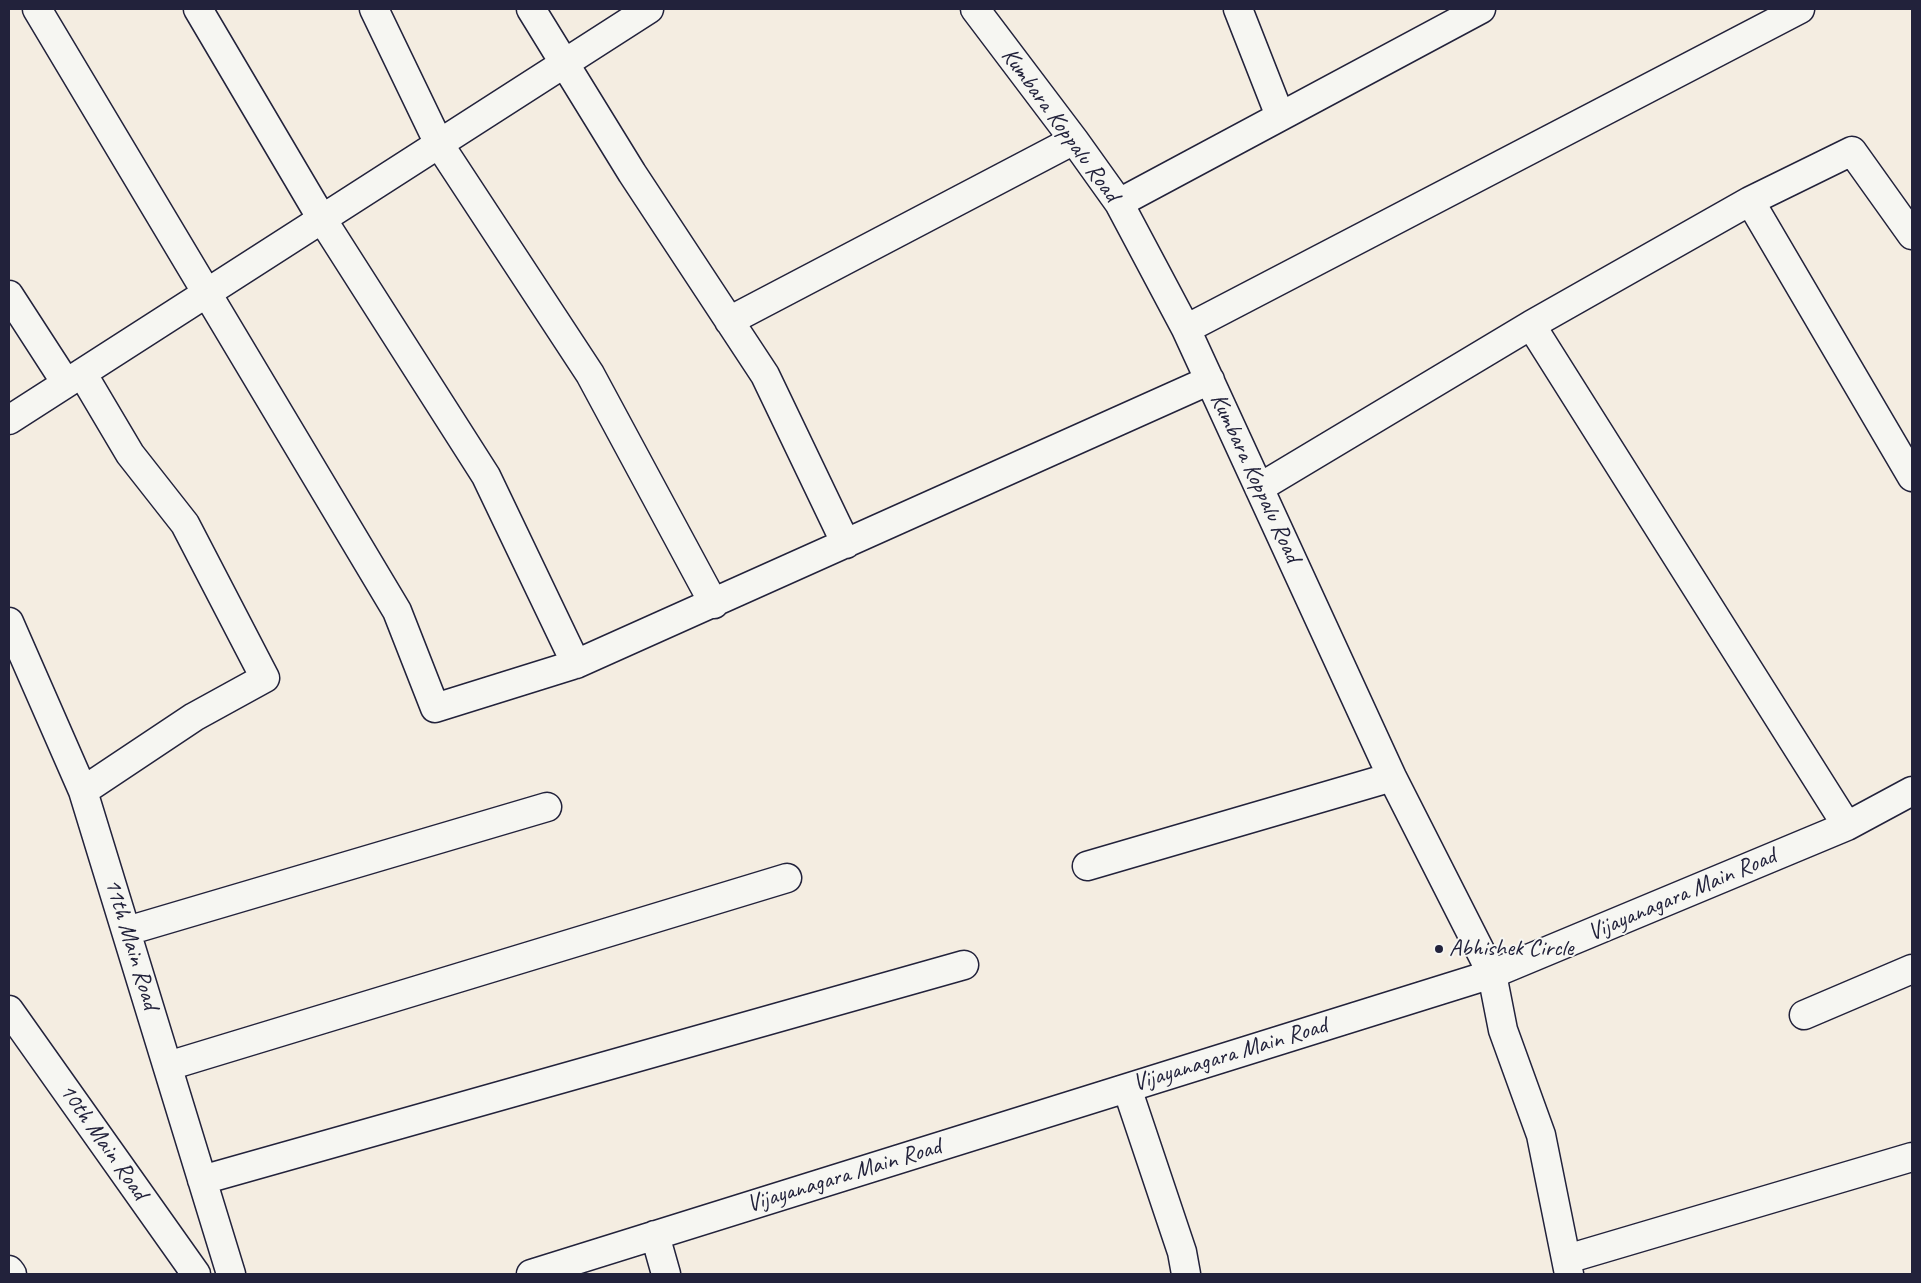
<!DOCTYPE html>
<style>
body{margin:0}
#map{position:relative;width:1921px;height:1283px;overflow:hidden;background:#f4ede1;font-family:Caveat,sans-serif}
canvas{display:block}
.frame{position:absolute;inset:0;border:10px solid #22223b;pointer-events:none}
</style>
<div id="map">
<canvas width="1921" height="1283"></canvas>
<div class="frame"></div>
</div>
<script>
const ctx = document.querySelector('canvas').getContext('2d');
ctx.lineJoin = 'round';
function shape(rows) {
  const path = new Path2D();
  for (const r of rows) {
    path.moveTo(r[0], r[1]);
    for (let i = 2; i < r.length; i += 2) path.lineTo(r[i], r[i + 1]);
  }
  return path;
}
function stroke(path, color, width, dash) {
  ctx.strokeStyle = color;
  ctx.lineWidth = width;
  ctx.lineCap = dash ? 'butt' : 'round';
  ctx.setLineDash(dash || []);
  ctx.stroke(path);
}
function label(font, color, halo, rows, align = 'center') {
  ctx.font = font + ' Caveat,sans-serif';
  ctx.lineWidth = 4;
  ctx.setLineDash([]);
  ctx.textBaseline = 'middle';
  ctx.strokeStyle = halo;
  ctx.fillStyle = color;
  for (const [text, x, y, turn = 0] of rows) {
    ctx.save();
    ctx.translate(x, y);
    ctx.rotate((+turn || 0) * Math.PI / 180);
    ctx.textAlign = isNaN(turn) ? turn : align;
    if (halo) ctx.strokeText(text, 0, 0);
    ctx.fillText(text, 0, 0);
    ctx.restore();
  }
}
const minor = shape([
 [37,9,397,611,435,708,576,664,1210,380],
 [198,9,322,219,486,476,576,664],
 [374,9,439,144,590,374,714,604],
 [531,9,632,173,765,375,846,544],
 [975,9,1074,140,1119,203,1186,329,1392,777,1492,974,1503,1030,1541,1135,1569,1274],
 [1238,9,1280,116],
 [1750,201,1912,477],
 [1119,203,1481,9],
 [9,295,66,383],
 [729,321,1074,140],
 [1531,325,1847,826],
 [1186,329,1800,9],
 [82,373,130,454,185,524,265,678,194,717,83,791],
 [9,420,649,9],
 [1259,488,1531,325,1750,201,1852,151,1912,235],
 [9,622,83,791,231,1274],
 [1087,866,1392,777],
 [127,931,547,807],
 [9,1010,196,1274],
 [1804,1015,1912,969],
 [168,1066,787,878],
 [1127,1088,1182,1252,1186,1274],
 [202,1180,964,965],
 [655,1235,666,1274],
 [1567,1259,1912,1157],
 [9,1270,12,1274],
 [531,1274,1492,974,1847,826,1912,791]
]);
stroke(minor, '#22223b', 31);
stroke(minor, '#f6f6f2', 28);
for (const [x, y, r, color] of [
 [1439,949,5,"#22223b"]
]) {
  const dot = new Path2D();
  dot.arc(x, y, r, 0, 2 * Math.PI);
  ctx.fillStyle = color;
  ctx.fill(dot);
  stroke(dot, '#f6f6f2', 2);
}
label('24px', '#22223b', '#f6f6f2', [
 ["Kumbara Koppalu Road",1060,125,54],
 ["Kumbara Koppalu Road",1255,478,65],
 ["Vijayanagara Main Road",1682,895,-23],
 ["11th Main Road",131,944,73],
 ["Vijayanagara Main Road",1230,1055,-17],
 ["10th Main Road",103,1142,55],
 ["Vijayanagara Main Road",844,1176,-17]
]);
label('24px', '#22223b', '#f6f6f2', [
 ["Abhishek Circle",1449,949]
], 'left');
</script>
